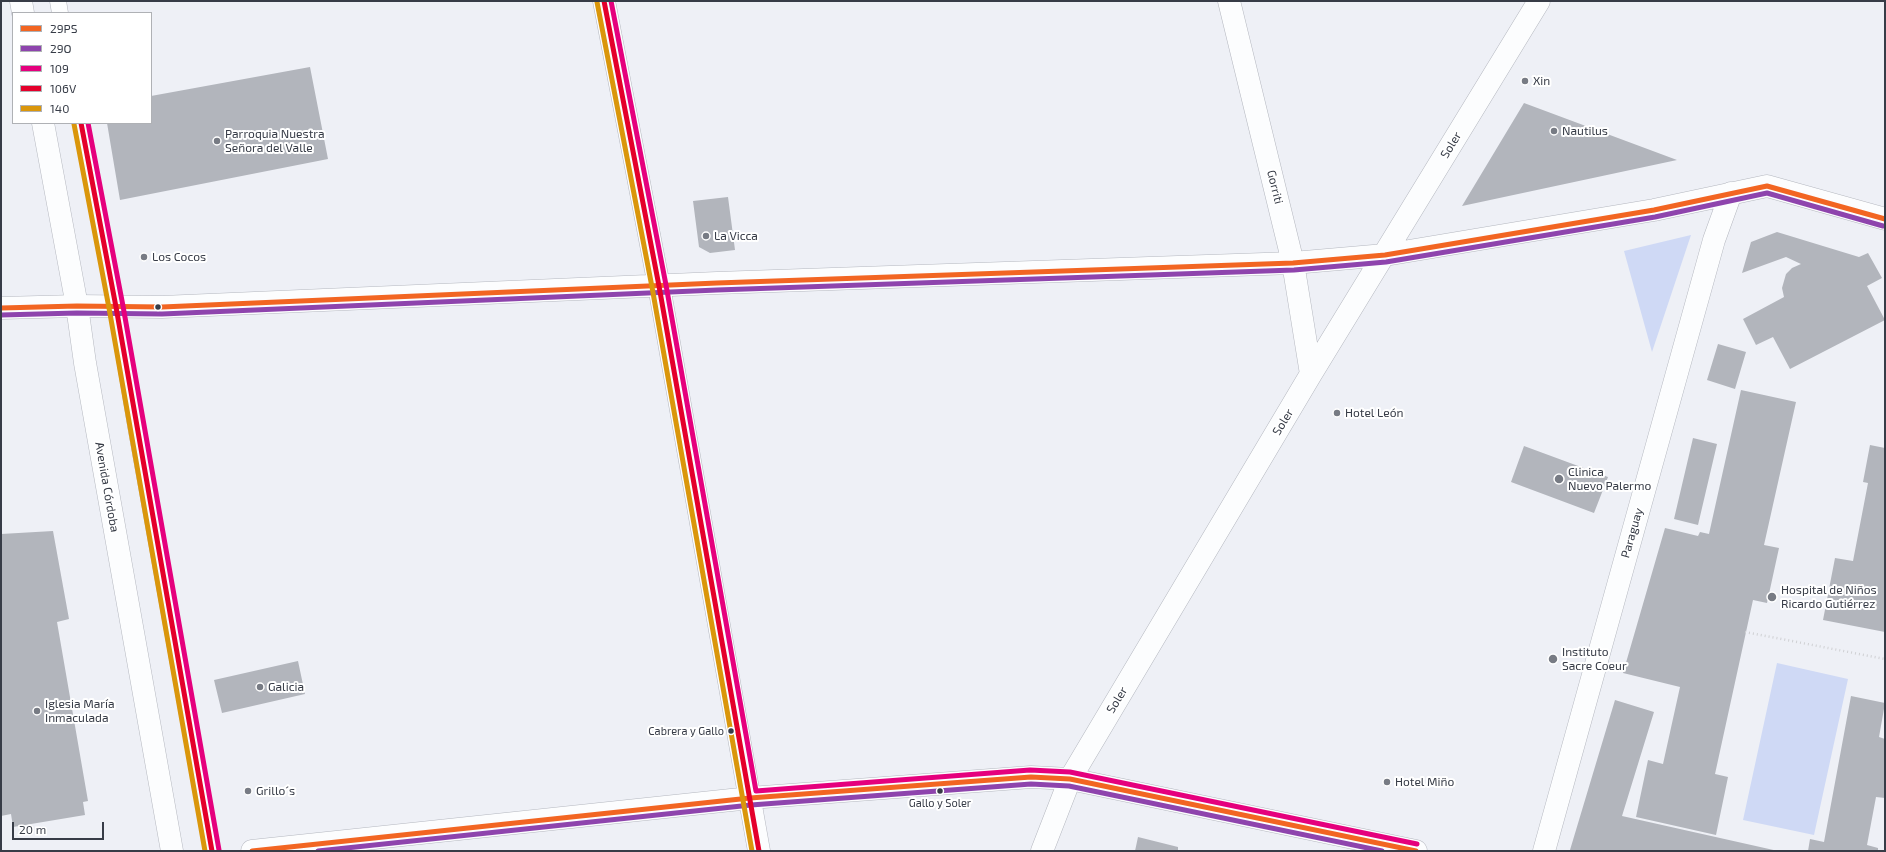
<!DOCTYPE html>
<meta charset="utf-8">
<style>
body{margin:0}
#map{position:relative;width:1886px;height:852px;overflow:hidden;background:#eef0f6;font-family:"Exo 2",sans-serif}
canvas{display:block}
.frame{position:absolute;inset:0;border:2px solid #373c47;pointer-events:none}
.legend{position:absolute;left:12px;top:12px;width:140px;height:112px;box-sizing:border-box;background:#fff;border:1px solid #afb1b5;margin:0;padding:5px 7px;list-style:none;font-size:12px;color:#373c47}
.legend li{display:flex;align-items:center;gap:8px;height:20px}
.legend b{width:20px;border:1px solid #afb1b5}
.scale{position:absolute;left:12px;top:822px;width:92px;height:18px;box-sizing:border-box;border:2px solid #373c47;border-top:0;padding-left:5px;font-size:12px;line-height:14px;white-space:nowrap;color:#373c47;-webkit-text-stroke:3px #fff;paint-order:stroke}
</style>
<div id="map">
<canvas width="1886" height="852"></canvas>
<div class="frame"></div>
<ul class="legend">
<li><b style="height:5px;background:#f26522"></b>29PS</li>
<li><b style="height:5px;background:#8e44ad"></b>29O</li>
<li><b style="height:5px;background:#e5007d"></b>109</li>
<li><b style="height:5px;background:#e4002b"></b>106V</li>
<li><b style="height:5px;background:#da960b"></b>140</li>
</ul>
<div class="scale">20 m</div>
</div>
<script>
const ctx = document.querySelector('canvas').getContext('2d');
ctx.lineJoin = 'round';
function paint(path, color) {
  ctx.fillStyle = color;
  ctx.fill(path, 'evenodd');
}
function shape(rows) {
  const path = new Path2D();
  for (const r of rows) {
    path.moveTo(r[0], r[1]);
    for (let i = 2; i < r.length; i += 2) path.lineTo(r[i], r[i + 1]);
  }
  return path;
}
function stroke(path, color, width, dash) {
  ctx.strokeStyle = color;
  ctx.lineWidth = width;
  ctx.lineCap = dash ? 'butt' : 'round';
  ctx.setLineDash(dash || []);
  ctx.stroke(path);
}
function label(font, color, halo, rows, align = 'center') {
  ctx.font = font + ' "Exo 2",sans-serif';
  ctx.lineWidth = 4;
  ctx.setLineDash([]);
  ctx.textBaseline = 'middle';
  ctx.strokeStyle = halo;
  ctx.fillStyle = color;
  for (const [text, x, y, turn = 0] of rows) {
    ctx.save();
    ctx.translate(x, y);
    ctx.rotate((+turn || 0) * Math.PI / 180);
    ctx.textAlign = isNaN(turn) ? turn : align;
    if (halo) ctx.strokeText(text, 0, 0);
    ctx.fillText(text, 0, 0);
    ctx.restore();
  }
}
paint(shape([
 [1691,235,1652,352,1624,251],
 [1777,663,1848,679,1814,835,1743,820]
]), '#cfd9f5');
paint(shape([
 [310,67,328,159,120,200,107,123,151,123,151,96],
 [1524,103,1677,160,1462,206],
 [728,197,735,250,710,253,699,247,693,201],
 [1777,232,1859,257,1868,253,1882,278,1867,286,1885,320,1790,369,1773,337,1756,345,1743,319,1784,297,1782,288,1786,274,1792,268,1801,264,1786,257,1742,273,1751,242],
 [1718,344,1746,352,1735,389,1707,380],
 [1741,390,1796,402,1764,545,1779,548,1767,603,1753,600,1715,774,1728,777,1716,835,1636,817,1648,760,1663,764,1680,687,1623,673,1665,528,1698,536,1700,532,1709,534],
 [1693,438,1717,444,1698,525,1674,519],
 [1870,445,1885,448,1885,632,1823,620,1835,558,1853,561,1868,483,1863,482],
 [1524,446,1608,477,1594,513,1511,482],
 [53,531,69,619,57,622,88,801,83,802,85,815,13,827,11,814,1,816,1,534],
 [298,661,305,694,222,713,214,680],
 [1851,696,1885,703,1879,737,1885,739,1885,798,1876,797,1867,845,1878,848,1878,851,1808,851,1810,839,1824,842],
 [1615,700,1654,712,1622,816,1778,851,1570,850],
 [1138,837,1178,847,1178,851,1135,851]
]), '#b2b5bc');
const lane = shape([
 [58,1,60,13],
 [81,123,116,307,136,427,212,851]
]);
const street = shape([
 [604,1,659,286,759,851],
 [1229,1,1293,263,1311,374],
 [1,308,77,306,162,307,717,283,1293,263,1385,255,1654,210,1767,186,1885,219],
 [252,851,750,798,1031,777,1070,779,1416,851],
 [1042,851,1070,779,1311,374,1539,1],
 [1544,851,1714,240,1731,193]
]);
const primary = shape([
 [21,1,23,13],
 [43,123,77,306,85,363,172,851]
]);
stroke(lane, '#b4b7bf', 17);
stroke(street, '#b4b7bf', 23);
stroke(primary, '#b4b7bf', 23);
stroke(shape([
 [1745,632,1885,659]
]), '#cfd0d3', 2.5, [1, 3]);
stroke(lane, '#fcfdfe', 16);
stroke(street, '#fcfdfe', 22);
stroke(primary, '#fcfdfe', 22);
stroke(shape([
 [1,308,77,306,162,307,717,283,1293,263,1385,255,1654,210,1767,186,1885,219],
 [252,851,750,798,1031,777,1070,779,1416,851]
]), '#f26522', 5);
stroke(shape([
 [1,315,77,313,162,314,717,290,1294,270,1386,262,1655,217,1767,193,1883,226],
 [318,851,751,805,1031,784,1069,786,1382,851]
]), '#8e44ad', 5);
stroke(shape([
 [611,1,666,285,756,791,1030,770,1070,772,1417,844],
 [88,123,123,306,219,850]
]), '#e5007d', 5);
stroke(shape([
 [604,1,659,286,759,851],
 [81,123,116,307,212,851]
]), '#e4002b', 5);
stroke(shape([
 [597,2,652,287,752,851],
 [74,124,109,308,205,851]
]), '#da960b', 5);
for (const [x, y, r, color] of [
 [1525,81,4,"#777b84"],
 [1554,131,4,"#777b84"],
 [217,141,4,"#777b84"],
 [706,236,4,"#777b84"],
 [144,257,4,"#777b84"],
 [158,307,3.5,"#373c47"],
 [1337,413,4,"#777b84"],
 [1559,479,5,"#777b84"],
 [1772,597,5,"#777b84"],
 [1553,659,5,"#777b84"],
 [260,687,4,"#777b84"],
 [37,711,4,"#777b84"],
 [731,731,3.5,"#373c47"],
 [1387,782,4,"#777b84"],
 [248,791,4,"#777b84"],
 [940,791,3.5,"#373c47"]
]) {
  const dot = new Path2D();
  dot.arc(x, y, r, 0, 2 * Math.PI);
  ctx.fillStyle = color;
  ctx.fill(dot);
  stroke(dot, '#fff', 1.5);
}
label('11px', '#373c47', '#fff', [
 ["Cabrera y Gallo",724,731],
 ["Gallo y Soler",940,803,"center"]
], 'right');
label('12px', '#373c47', '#fff', [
 ["Xin",1533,81],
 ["Nautilus",1562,131],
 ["Parroquia Nuestra",225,134],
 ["Señora del Valle",225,148],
 ["La Vicca",714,236],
 ["Los Cocos",152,257],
 ["Hotel León",1345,413],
 ["Clinica",1568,472],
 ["Nuevo Palermo",1568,486],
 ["Hospital de Niños",1781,590],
 ["Ricardo Gutiérrez",1781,604],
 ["Instituto",1562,652],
 ["Sacre Coeur",1562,666],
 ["Galicia",268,687],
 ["Iglesia María",45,704],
 ["Inmaculada",45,718],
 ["Hotel Miño",1395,782],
 ["Grillo´s",256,791]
], 'left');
label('12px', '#373c47', '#fff', [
 ["Soler",1451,145,-59],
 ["Gorriti",1275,187,76],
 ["Soler",1283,422,-59],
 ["Avenida Córdoba",107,487,80],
 ["Paraguay",1632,533,-74],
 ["Soler",1117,700,-59]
]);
</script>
